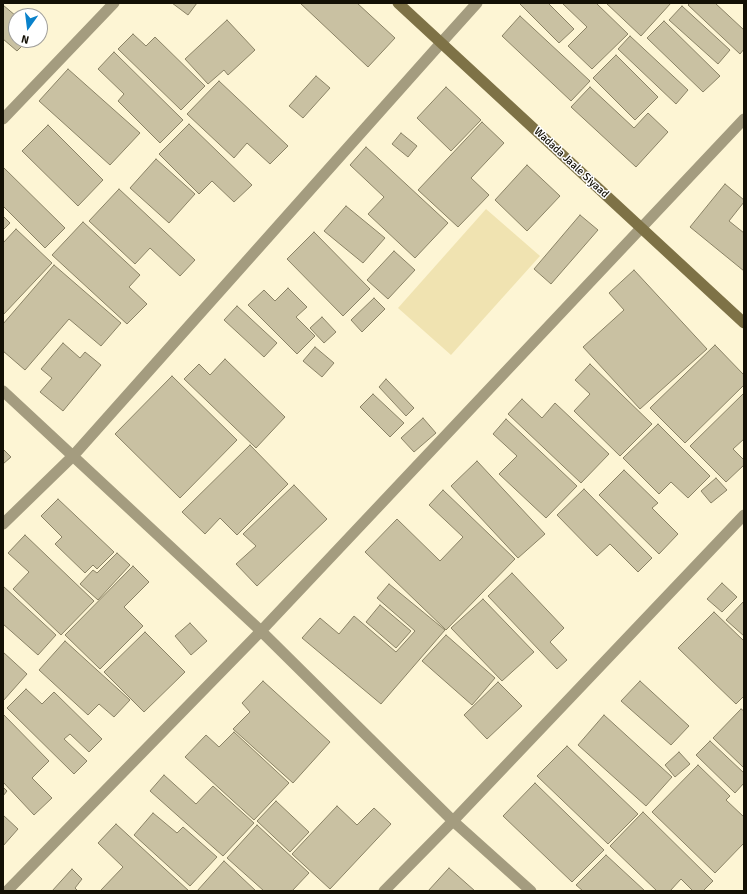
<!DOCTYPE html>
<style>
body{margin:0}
#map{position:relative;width:747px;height:894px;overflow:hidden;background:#fdf5d4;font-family:Signika,sans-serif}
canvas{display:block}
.frame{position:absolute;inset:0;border:4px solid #131005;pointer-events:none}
.north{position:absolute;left:8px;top:8px;width:40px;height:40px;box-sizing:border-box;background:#fff;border:1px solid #a19f9b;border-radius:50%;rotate:194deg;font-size:11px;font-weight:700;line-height:16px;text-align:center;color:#131005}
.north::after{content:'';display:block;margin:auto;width:14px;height:18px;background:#0a82cb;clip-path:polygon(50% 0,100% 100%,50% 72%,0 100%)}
</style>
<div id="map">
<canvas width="747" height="894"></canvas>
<div class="frame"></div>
<div class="north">N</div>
</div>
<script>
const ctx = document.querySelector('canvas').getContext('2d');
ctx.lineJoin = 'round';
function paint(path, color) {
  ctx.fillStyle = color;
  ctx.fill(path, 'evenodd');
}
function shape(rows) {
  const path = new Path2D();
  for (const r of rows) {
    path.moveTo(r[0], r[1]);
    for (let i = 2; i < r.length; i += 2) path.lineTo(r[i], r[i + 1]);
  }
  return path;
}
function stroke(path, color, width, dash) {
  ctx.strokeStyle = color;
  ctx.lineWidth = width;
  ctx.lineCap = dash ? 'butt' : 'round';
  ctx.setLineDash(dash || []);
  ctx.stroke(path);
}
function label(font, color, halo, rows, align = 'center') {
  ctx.font = font + ' Signika,sans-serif';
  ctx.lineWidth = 3;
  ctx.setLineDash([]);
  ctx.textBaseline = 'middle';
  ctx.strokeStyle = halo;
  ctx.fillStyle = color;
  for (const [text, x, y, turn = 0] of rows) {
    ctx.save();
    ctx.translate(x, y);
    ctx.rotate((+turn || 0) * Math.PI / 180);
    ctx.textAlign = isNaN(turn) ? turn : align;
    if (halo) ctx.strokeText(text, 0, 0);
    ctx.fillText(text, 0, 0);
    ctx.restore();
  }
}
paint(shape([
 [486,209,540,256,451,355,398,308]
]), '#f0e3b1');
const building = shape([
 [172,3,197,3,188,15,172,3],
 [300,3,357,3,395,38,368,67,300,3],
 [519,3,548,3,574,29,559,43,519,3],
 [562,3,596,3,628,34,592,69,568,46,587,27,562,3],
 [606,3,671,3,641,36,606,3],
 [690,3,715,3,744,30,744,49,740,54,688,5,690,3],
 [3,5,16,16,16,40,28,40,17,51,3,39,3,5],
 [682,6,730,50,718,64,669,20,682,6],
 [520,16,590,81,571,101,502,36,520,16],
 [227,20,255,50,228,75,224,70,208,84,185,59,227,20],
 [664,21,720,76,703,92,647,38,664,21],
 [133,34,146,46,155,37,205,86,181,110,118,49,133,34],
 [630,36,688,90,676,104,618,49,630,36],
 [114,52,183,120,160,143,118,101,124,94,98,69,114,52],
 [616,55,658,97,635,120,593,78,616,55],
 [68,69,140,133,110,165,39,101,68,69],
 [316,76,330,88,303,118,289,106,316,76],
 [219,81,288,146,270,164,247,143,234,158,187,114,219,81],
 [446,87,481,120,451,151,417,118,446,87],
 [590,87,634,128,648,113,668,132,636,167,571,107,590,87],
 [482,122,504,143,471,178,489,195,458,227,418,190,482,122],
 [189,124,252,185,234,202,212,181,199,194,159,154,189,124],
 [48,125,103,180,78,206,22,151,48,125],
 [401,133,417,146,408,157,392,144,401,133],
 [366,147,448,223,415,258,368,214,384,197,350,165,366,147],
 [156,159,195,194,169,223,130,188,156,159],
 [527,165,560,196,527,231,495,200,527,165],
 [3,167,65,228,45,248,3,206,3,167],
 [725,184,744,200,744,202,729,221,744,233,744,271,690,227,725,184],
 [119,189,195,260,180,276,150,248,135,264,89,221,119,189],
 [346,206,385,238,363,263,324,231,346,206],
 [580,215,598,230,551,284,534,269,580,215],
 [3,216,10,223,3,230,3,216],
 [83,222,140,275,129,287,147,304,127,324,52,255,83,222],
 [16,229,52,263,3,315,3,243,16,229],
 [314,232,370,289,343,316,287,259,314,232],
 [394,251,415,270,388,299,367,280,394,251],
 [54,265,121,323,101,346,69,319,25,370,3,351,3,324,54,265],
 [634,270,707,349,640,409,583,347,624,310,609,293,634,270],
 [288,288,307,307,296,317,315,336,297,354,248,305,264,290,275,301,288,288],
 [374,298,385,309,362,332,351,320,374,298],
 [237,306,277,343,264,357,224,320,237,306],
 [322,317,336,332,324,343,310,328,322,317],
 [63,343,80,358,85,352,101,365,63,411,40,392,52,378,41,369,63,343],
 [715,345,744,375,744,385,685,443,650,408,715,345],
 [315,347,334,363,322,377,303,361,315,347],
 [225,359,285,417,256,448,184,379,199,364,210,375,225,359],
 [590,364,652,424,620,456,574,411,590,394,575,380,590,364],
 [172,376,237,440,180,498,115,434,172,376],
 [386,379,414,408,406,416,379,387,386,379],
 [744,393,744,439,733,449,744,460,744,465,726,482,690,446,744,393],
 [373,394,404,423,390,437,360,407,373,394],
 [522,399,542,418,555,403,609,454,581,483,508,414,522,399],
 [423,418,436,433,414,452,401,438,423,418],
 [506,419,577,486,546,518,499,474,517,456,493,434,506,419],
 [658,424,710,476,688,498,671,482,659,494,623,458,658,424],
 [250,445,288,484,237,535,220,518,205,534,182,512,250,445],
 [3,449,11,457,3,464,3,449],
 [477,461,545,534,518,558,451,486,477,461],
 [624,470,658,503,652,508,678,534,659,554,599,495,624,470],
 [716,478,727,490,711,503,701,491,716,478],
 [294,485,327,519,257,586,236,564,256,546,243,534,294,485],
 [584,489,652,558,638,572,610,544,597,556,557,515,584,489],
 [443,490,515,559,446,630,365,552,397,519,440,561,463,537,429,505,443,490],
 [58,499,114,552,97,569,93,565,85,573,55,544,62,537,41,516,58,499],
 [25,535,94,601,61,635,13,589,29,572,8,553,25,535],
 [117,553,130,565,98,600,80,584,93,570,97,573,117,553],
 [133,566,149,582,124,607,143,626,100,669,65,635,133,566],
 [512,573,564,628,550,642,567,660,557,669,488,596,512,573],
 [722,583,737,597,722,612,707,599,722,583],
 [389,584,445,630,381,704,302,638,320,618,339,634,354,616,396,652,415,631,377,598,389,584],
 [3,586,56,635,38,655,3,624,3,586],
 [483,599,534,652,502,681,451,628,483,599],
 [744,601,744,636,726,620,744,601],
 [380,605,411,631,396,648,366,622,380,605],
 [714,612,744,641,744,696,736,704,678,648,714,612],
 [190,623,207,641,191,655,175,636,190,623],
 [145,632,185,672,144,712,104,672,145,632],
 [446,635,495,678,472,705,422,661,446,635],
 [65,641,130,700,114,717,99,704,88,715,39,670,65,641],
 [3,652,27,674,3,701,3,652],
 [263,681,330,742,293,783,233,729,250,712,242,703,263,681],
 [640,681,689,726,671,745,621,701,640,681],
 [498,682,522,706,487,739,464,715,498,682],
 [26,689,42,704,54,692,102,739,89,752,70,734,64,739,87,761,74,774,7,708,26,689],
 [741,709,744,711,744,768,713,738,741,709],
 [3,714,49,761,32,778,52,798,34,815,3,782,3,714],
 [604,715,672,777,646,806,578,745,604,715],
 [234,732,289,783,254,820,185,757,206,735,219,747,234,732],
 [710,741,744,773,744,783,735,793,696,755,710,741],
 [567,746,638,814,608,844,537,776,567,746],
 [679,752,690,764,675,777,665,765,679,752],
 [698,765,730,796,726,800,744,817,744,843,715,873,652,812,698,765],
 [164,775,196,804,213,786,254,823,223,856,150,791,164,775],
 [535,783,604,850,572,882,503,816,535,783],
 [3,787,7,791,3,796,3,787],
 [276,801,309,832,290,852,257,821,276,801],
 [337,806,357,825,374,808,391,824,330,889,292,854,337,806],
 [643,812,713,881,703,891,693,891,681,879,670,891,657,891,610,846,643,812],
 [153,813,177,833,183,827,217,857,190,886,134,835,153,813],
 [3,815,18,829,3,846,3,815],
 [116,824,189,891,102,891,101,890,123,867,98,843,116,824],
 [257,825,309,873,292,891,264,891,227,858,257,825],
 [606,855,645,891,583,891,576,885,606,855],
 [224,861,256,891,197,891,224,861],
 [449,868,475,891,428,891,449,868],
 [72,869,82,879,75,888,78,891,52,891,72,869]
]);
paint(building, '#c9c1a2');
stroke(building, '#8a8265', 1);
stroke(shape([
 [3,119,114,3],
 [3,391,261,631,453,821,531,891],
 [3,524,73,456,441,43,477,3],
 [7,891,261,631,744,119],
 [384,891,453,821,744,515]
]), '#a49c7f', 11);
stroke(shape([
 [398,3,744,323]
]), '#7e7246', 11);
label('11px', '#131005', '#fff', [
 ["Wadada Jaale Siyaad",571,163,43]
]);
</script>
